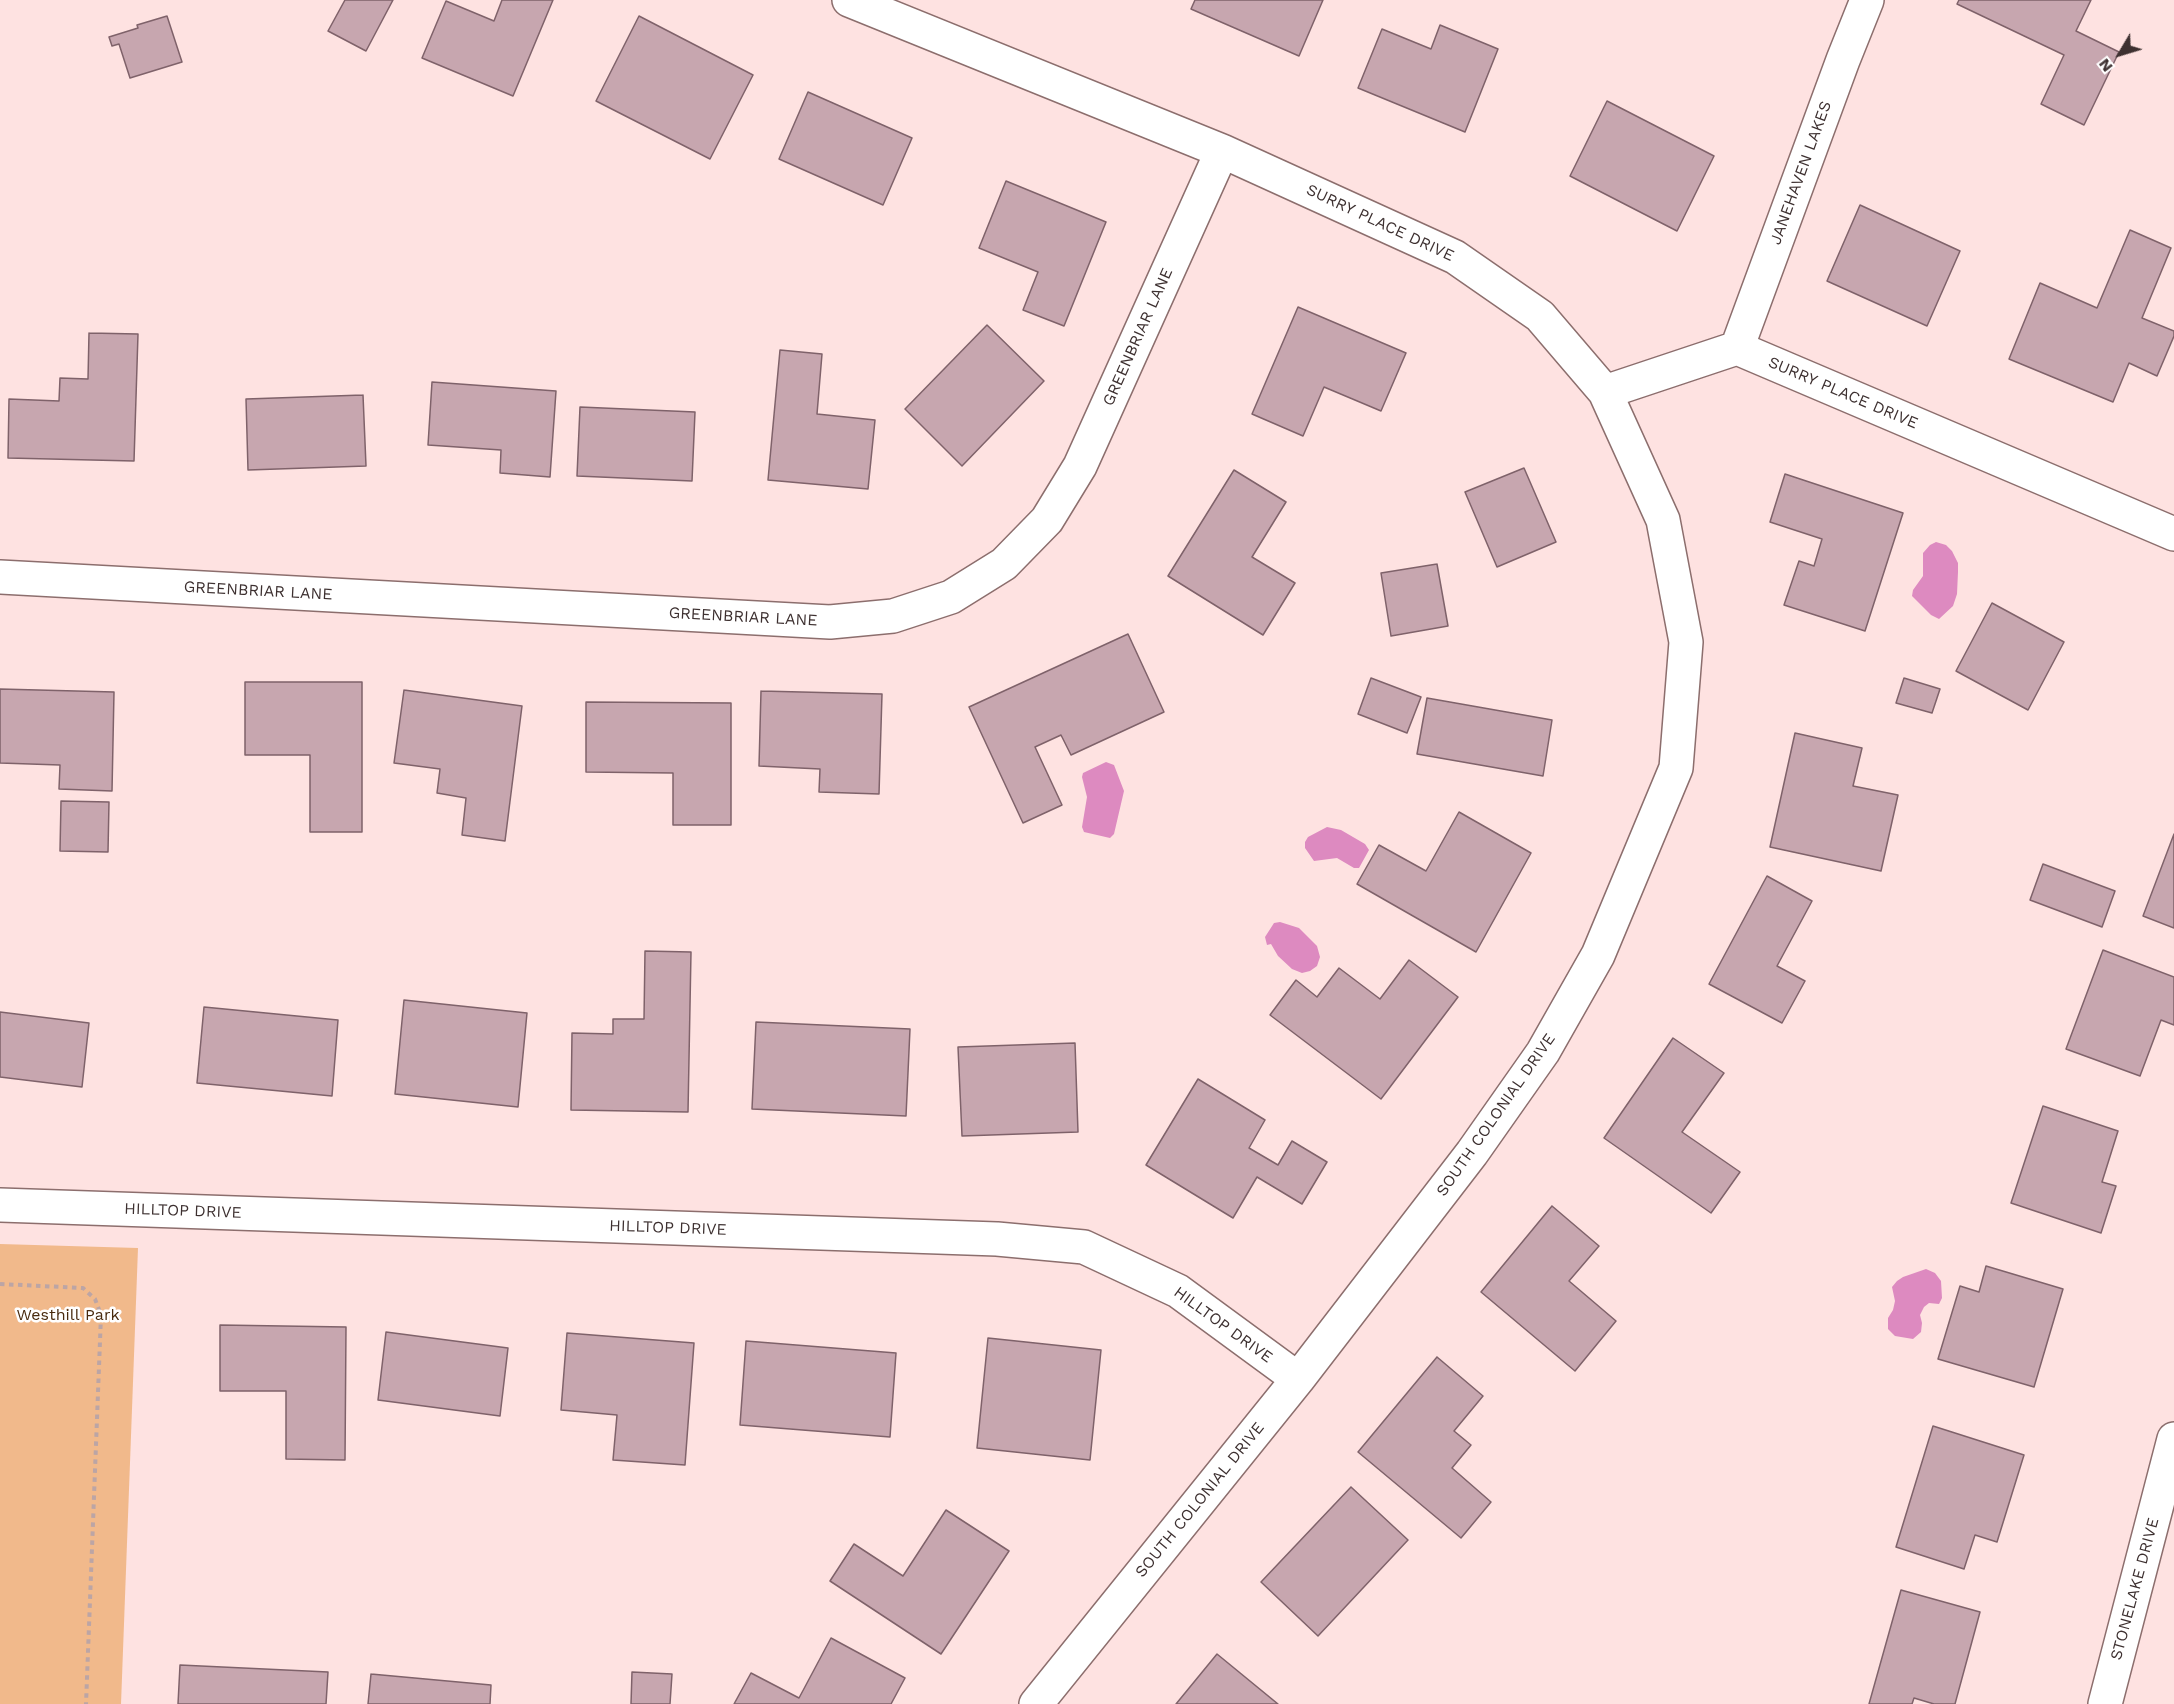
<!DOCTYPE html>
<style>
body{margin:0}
#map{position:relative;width:2174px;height:1704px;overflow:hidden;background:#fee2e1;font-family:"Work Sans",sans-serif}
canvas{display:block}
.north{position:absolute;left:2090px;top:24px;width:60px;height:60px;-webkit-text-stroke:4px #fff;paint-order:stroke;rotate:232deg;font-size:16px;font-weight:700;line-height:24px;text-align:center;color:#3d3030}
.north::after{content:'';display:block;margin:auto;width:21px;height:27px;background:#3d3030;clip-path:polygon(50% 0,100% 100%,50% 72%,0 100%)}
</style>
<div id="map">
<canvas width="2174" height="1704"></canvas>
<div class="north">N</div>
</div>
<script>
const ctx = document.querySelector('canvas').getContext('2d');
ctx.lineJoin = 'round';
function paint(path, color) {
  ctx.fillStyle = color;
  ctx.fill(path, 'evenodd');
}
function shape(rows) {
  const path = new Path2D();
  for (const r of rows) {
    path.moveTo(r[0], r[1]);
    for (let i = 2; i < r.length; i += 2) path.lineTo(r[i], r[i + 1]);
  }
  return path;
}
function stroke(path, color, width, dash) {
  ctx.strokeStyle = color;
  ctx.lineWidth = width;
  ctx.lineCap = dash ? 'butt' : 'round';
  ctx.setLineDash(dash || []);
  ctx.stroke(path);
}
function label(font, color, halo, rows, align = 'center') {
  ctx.font = font + ' "Work Sans",sans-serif';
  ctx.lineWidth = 5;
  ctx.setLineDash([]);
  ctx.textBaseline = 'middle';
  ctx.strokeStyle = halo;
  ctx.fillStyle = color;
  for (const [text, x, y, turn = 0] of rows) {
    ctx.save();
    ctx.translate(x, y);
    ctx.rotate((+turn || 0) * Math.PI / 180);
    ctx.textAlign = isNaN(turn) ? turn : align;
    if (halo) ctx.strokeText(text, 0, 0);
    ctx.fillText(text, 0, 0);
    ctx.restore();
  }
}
paint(shape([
 [0,1244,138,1248,121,1704,0,1704]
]), '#f1b98b');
paint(shape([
 [1936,542,1946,545,1952,551,1958,563,1958,572,1957,594,1953,606,1939,619,1931,615,1912,596,1913,590,1923,576,1923,553,1930,545],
 [1106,762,1114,765,1124,791,1114,834,1110,838,1084,832,1082,827,1087,797,1082,777,1083,773],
 [1327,827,1341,830,1365,844,1369,850,1359,868,1354,868,1337,858,1314,861,1305,848,1305,842,1308,837],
 [1280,922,1299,928,1317,946,1320,957,1317,966,1310,971,1302,973,1292,969,1278,956,1271,944,1267,945,1265,937,1274,923],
 [1926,1269,1935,1273,1941,1281,1942,1298,1939,1304,1929,1303,1924,1307,1920,1315,1922,1323,1921,1332,1913,1339,1895,1336,1888,1329,1888,1318,1893,1310,1895,1301,1892,1287,1897,1281,1903,1277]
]), '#dd8ac0');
const building = shape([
 [345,0,393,0,366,51,328,31,345,0],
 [502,0,553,0,513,96,422,58,446,1,494,21,502,0],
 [1195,0,1323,0,1299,56,1191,9,1195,0],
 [1959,0,2091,0,2076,31,2119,52,2084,125,2041,104,2064,55,1957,4,1959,0],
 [167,16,182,62,130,78,119,44,112,46,109,37,138,28,137,25,167,16],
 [639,16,753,75,710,159,596,101,639,16],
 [1440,25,1498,49,1465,132,1358,88,1382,29,1431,49,1440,25],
 [808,92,912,138,883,205,779,159,808,92],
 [1607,101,1714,156,1677,231,1570,176,1607,101],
 [1006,181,1106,222,1064,326,1023,310,1038,272,979,248,1006,181],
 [1860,205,1960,251,1927,326,1827,281,1860,205],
 [2130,230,2171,248,2142,318,2174,331,2174,336,2157,376,2129,363,2113,402,2009,359,2040,283,2097,308,2130,230],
 [1298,307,1406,353,1381,411,1324,387,1303,436,1252,414,1298,307],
 [987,325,1044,381,962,466,905,409,987,325],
 [89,333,138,334,134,461,8,458,9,399,59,401,60,378,88,379,89,333],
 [780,350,822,354,817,414,875,420,868,489,768,480,780,350],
 [432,382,556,391,550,477,500,473,501,450,428,445,432,382],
 [363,395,366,466,248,470,246,399,363,395],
 [580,407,695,412,692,481,577,476,580,407],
 [1524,468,1556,542,1497,567,1465,492,1524,468],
 [1234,470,1286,502,1252,557,1295,583,1263,635,1168,576,1234,470],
 [1785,474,1903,513,1865,631,1784,605,1799,561,1814,566,1822,539,1770,522,1785,474],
 [1437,564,1448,626,1391,636,1381,573,1437,564],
 [1992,603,2064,642,2028,710,1956,671,1992,603],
 [1128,634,1164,712,1071,755,1061,735,1035,747,1062,805,1023,823,969,707,1128,634],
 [1371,678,1421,697,1407,733,1358,714,1371,678],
 [1904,678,1940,689,1932,713,1896,703,1904,678],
 [245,682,362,682,362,832,310,832,310,755,245,755,245,682],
 [0,689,114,692,112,791,59,789,60,765,0,763,0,689],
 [404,690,522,706,505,841,462,835,466,798,437,793,440,769,394,763,404,690],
 [761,691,882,694,879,794,819,792,820,769,759,766,761,691],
 [1427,698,1552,720,1543,776,1417,754,1427,698],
 [586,702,731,703,731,825,673,825,673,773,586,772,586,702],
 [1795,733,1862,748,1853,786,1898,795,1881,871,1770,847,1795,733],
 [61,801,109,802,108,852,60,851,61,801],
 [1459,812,1531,853,1476,952,1357,884,1379,845,1426,871,1459,812],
 [2174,834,2174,928,2143,916,2174,834],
 [2043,864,2115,891,2102,927,2030,900,2043,864],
 [1767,876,1812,901,1777,966,1805,981,1782,1023,1709,984,1767,876],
 [2103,950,2174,977,2174,1025,2161,1020,2140,1076,2066,1049,2103,950],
 [645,951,691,952,688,1112,571,1110,572,1033,613,1034,613,1019,644,1019,645,951],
 [1409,960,1458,997,1381,1099,1270,1015,1296,980,1317,997,1339,968,1380,999,1409,960],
 [404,1000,527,1013,518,1107,395,1094,404,1000],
 [204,1007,338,1020,332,1096,197,1083,204,1007],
 [0,1012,89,1023,82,1087,0,1077,0,1012],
 [756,1022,910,1029,906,1116,752,1109,756,1022],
 [1673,1038,1724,1073,1682,1132,1740,1172,1711,1213,1604,1138,1673,1038],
 [1075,1043,1078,1132,962,1136,958,1047,1075,1043],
 [1198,1079,1265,1120,1249,1148,1278,1165,1292,1141,1327,1162,1302,1204,1257,1177,1233,1218,1146,1165,1198,1079],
 [2043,1106,2118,1131,2102,1182,2116,1186,2101,1233,2011,1203,2043,1106],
 [1552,1206,1599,1246,1569,1281,1616,1321,1575,1371,1481,1292,1552,1206],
 [1986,1266,2063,1289,2034,1387,1938,1359,1960,1286,1979,1292,1986,1266],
 [220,1325,346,1327,345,1460,286,1459,286,1391,220,1391,220,1325],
 [386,1332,508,1348,500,1416,378,1400,386,1332],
 [567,1333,694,1343,685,1465,613,1460,617,1415,561,1410,567,1333],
 [988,1338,1101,1350,1090,1460,977,1448,988,1338],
 [746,1341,896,1353,890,1437,740,1425,746,1341],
 [1437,1357,1483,1396,1454,1431,1471,1445,1452,1468,1491,1502,1461,1538,1358,1452,1437,1357],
 [1933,1426,2024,1455,1997,1542,1975,1535,1964,1569,1896,1547,1933,1426],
 [1351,1487,1408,1540,1318,1636,1261,1582,1351,1487],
 [946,1510,1009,1551,941,1654,830,1581,854,1544,903,1576,946,1510],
 [1901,1590,1980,1612,1955,1704,1934,1704,1914,1698,1912,1704,1869,1704,1901,1590],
 [831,1638,905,1678,891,1704,734,1704,751,1673,799,1698,831,1638],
 [1217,1654,1278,1704,1176,1704,1217,1654],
 [180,1665,328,1672,326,1704,178,1704,180,1665],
 [632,1672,672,1674,670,1704,631,1704,632,1672],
 [371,1674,491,1685,490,1704,368,1704,371,1674]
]);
paint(building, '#c7a6af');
stroke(building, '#7f626a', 1.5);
const minor = shape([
 [849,0,1222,151,1455,257,1540,316,1605,392,1663,520,1686,642,1676,768,1598,955,1543,1052,1472,1153,1298,1379,1036,1704],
 [1737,348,1843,60,1867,0],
 [1605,392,1737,348,2174,534],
 [0,577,830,622,893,616,951,597,1004,564,1047,520,1080,466,1222,151],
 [0,1205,997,1239,1084,1247,1178,1291,1298,1379],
 [2105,1704,2174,1439]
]);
stroke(minor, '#8c6e6d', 36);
stroke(shape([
 [0,1284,83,1288,95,1299,101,1315,86,1704]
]), '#bca5a5', 4, [4.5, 4.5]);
stroke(minor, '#fff', 33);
label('16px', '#3d3030', '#fff', [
 ["JANEHAVEN LAKES",1801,173,-70],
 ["SURRY PLACE DRIVE",1380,223,25],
 ["GREENBRIAR LANE",1138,337,-66],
 ["SURRY PLACE DRIVE",1843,393,23],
 ["GREENBRIAR LANE",258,591,3],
 ["GREENBRIAR LANE",743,617,3],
 ["SOUTH COLONIAL DRIVE",1496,1115,-55],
 ["HILLTOP DRIVE",183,1211,2],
 ["HILLTOP DRIVE",668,1228,2],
 ["HILLTOP DRIVE",1223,1325,36],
 ["SOUTH COLONIAL DRIVE",1200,1500,-51],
 ["STONELAKE DRIVE",2135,1589,-75]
]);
label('16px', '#482a0e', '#fff', [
 ["Westhill Park",68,1315]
]);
</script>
